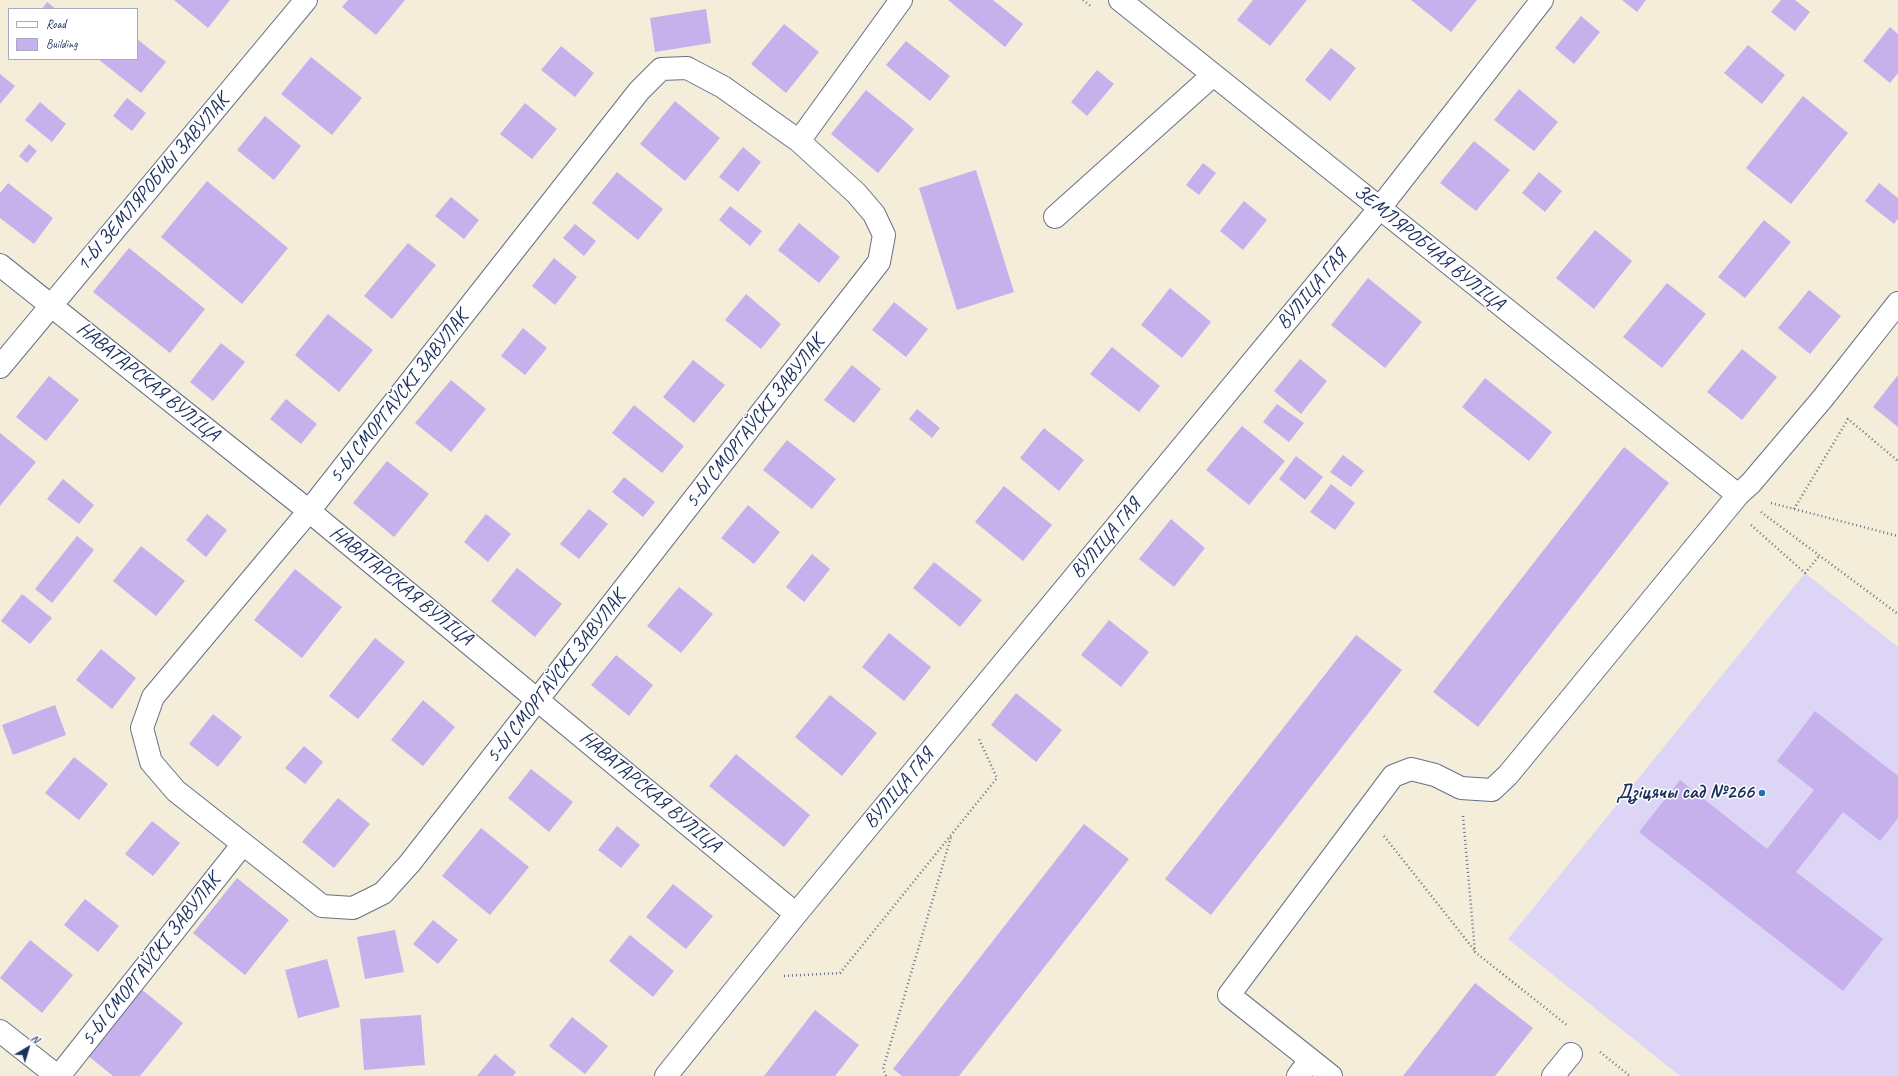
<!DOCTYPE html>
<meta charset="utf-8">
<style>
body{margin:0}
#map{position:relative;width:1898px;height:1076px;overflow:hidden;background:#f3edd9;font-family:Caveat,sans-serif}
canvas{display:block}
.legend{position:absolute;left:8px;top:8px;width:130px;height:52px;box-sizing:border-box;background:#fff;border:1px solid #a4acbf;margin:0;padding:5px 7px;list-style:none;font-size:12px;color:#1b2f5e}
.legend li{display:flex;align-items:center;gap:8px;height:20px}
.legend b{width:20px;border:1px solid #a4acbf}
.north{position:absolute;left:8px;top:1028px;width:40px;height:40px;-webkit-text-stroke:3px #fff;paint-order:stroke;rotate:38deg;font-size:11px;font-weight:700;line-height:16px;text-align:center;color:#1b2f5e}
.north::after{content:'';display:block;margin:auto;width:14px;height:18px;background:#1b2f5e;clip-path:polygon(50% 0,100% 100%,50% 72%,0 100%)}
</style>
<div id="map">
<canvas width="1898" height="1076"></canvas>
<ul class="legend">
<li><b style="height:5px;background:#fff"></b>Road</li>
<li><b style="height:11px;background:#c6b1ed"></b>Building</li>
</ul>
<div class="north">N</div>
</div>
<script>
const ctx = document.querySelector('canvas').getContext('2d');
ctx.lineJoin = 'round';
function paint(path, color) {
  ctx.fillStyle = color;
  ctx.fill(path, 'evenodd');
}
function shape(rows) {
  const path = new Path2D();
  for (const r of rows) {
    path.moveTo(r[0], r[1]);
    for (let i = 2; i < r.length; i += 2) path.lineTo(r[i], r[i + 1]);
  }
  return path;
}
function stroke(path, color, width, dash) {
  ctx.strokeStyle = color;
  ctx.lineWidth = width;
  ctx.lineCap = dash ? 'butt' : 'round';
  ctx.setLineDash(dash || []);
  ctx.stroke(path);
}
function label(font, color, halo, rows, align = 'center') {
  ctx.font = font + ' Caveat,sans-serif';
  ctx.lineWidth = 3;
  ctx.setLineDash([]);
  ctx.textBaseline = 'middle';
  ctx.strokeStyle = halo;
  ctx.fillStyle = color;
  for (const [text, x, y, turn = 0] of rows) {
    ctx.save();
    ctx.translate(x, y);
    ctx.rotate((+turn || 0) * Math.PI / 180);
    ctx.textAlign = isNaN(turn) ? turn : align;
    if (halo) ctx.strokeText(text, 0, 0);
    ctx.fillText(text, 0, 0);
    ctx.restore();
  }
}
paint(shape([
 [1805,573,1898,647,1898,1076,1680,1076,1508,939]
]), '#dcd5f6');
paint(shape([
 [174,0,230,0,208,28],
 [348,0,405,0,376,35,342,7],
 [948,0,993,0,1023,24,1005,47],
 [1253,0,1307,0,1270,46,1237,20],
 [1411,0,1477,0,1451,32],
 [1622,0,1646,0,1637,12],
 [1781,0,1795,0,1810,12,1795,31,1771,12],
 [47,2,56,9,42,9],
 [706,9,711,43,655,52,650,18],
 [1581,16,1600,32,1574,64,1555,48],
 [784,24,819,52,786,93,751,64],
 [1890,27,1898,34,1898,73,1890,83,1863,61],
 [137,39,166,62,141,93,98,59,137,59],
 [906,41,950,76,930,101,886,65],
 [1748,45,1785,75,1762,104,1724,73],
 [561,46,594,73,575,97,541,70],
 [1331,48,1356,68,1330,101,1305,80],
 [311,57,362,98,332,135,281,94],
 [1097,70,1114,84,1087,116,1071,102],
 [0,74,15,86,0,104],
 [1519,89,1558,122,1534,151,1494,120],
 [866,90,914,129,878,173,831,134],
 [1803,96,1848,133,1791,204,1746,168],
 [127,98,146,113,132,131,113,116],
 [675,101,720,138,685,181,640,144],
 [40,102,66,124,52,142,25,120],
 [525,103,557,129,532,159,500,134],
 [265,116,301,146,274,180,237,150],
 [1474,141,1510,170,1476,211,1440,183],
 [29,144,37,151,27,163,19,156],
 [743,147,761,162,738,192,719,177],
 [1203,163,1216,173,1199,195,1186,185],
 [976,170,1014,292,957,310,919,188],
 [617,172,663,209,638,240,592,203],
 [1539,172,1562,191,1545,212,1522,193],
 [207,181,288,248,242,304,161,237],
 [8,183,53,218,34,244,0,218,0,193],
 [1879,183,1898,198,1898,219,1894,224,1865,201],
 [451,197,479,220,464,239,435,216],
 [1244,201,1267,220,1243,250,1220,231],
 [730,206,762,231,750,246,719,220],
 [1764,220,1791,242,1745,298,1718,277],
 [799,223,840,257,819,283,778,250],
 [575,224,596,241,584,256,563,238],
 [1595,230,1632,261,1594,309,1556,278],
 [408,243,436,265,392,319,364,296],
 [129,248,205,309,170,353,93,292],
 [554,258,577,277,555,305,532,286],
 [1368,278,1422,322,1385,368,1331,325],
 [1667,283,1706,314,1662,368,1623,337],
 [1170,288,1211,322,1182,358,1141,325],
 [1809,290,1841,316,1810,354,1778,328],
 [746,294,781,324,761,349,725,320],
 [894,302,928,329,906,357,872,330],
 [328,314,373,350,339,392,295,355],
 [523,328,547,348,525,375,501,356],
 [221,343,245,362,213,401,190,382],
 [1112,347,1160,386,1139,412,1090,374],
 [1742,349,1777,377,1742,420,1707,392],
 [1300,359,1327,381,1301,414,1274,391],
 [693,360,725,385,694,423,663,397],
 [852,365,881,389,854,423,824,400],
 [1898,375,1898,427,1873,407],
 [49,376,79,400,46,441,16,417],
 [1485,378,1552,432,1529,461,1462,407],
 [451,380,486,409,451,452,415,423],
 [286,399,317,424,301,444,270,419],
 [1277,404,1304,423,1289,442,1263,422],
 [634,405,684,446,662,473,612,433],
 [917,409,940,428,932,438,909,419],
 [1242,426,1285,461,1249,505,1206,470],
 [1044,428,1084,460,1059,491,1020,458],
 [0,433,36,462,0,506],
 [787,440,836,479,812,509,763,470],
 [1624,447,1669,483,1478,727,1433,692],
 [1343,455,1364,471,1351,487,1330,472],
 [1296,456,1323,477,1305,500,1279,479],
 [387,461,429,494,394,537,353,503],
 [624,477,655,502,643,517,612,492],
 [63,479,94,505,79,524,47,499],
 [1331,484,1355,503,1335,530,1310,512],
 [1004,486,1052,525,1023,561,975,522],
 [748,505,780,532,754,564,721,538],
 [589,509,608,524,579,559,560,544],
 [207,514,227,530,206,557,186,540],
 [486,514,511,534,488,562,464,542],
 [1171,519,1205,548,1174,587,1139,559],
 [77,536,94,550,52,603,35,589],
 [141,546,185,581,156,616,113,581],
 [812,554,830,569,804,602,786,587],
 [934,562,982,600,960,627,913,588],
 [517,568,562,604,535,637,491,601],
 [295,569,342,607,302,658,254,620],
 [679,587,713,614,681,653,647,626],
 [22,594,52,618,30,644,1,621],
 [1109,620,1149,652,1121,687,1081,655],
 [889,633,931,667,904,701,862,667],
 [1356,635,1402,670,1211,915,1165,879],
 [375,638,405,662,358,719,329,696],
 [101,649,136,678,112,709,76,680],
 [616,655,653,685,629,716,591,685],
 [1016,693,1062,730,1036,762,991,725],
 [830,695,877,733,842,776,795,737],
 [423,700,455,727,423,766,391,740],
 [55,705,66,735,13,755,2,725],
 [1815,711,1898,776,1898,818,1880,841,1843,812,1796,872,1883,939,1843,991,1639,832,1680,780,1767,849,1814,790,1777,761],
 [213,714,242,737,218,767,189,744],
 [304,746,323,762,305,784,285,768],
 [736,754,810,815,784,847,709,786],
 [74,757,108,784,79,820,45,793],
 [531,769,573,802,549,832,508,798],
 [338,798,370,824,334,868,302,842],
 [152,821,180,843,153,876,125,854],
 [1084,824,1129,859,959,1076,902,1076,893,1069],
 [617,826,640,845,621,868,598,850],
 [481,828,529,867,490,915,442,876],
 [237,878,289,920,245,975,193,933],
 [673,884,713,916,686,949,646,917],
 [85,899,119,926,98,952,64,925],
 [433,920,458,940,438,964,413,944],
 [395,930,404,972,365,979,357,937],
 [630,935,674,971,653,997,609,961],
 [30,940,73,975,42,1013,0,978],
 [327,959,340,1007,298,1018,285,970],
 [1475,983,1533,1028,1495,1076,1403,1076],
 [141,989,183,1023,140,1076,113,1076,87,1055],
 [815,1010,859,1045,835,1076,764,1076],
 [421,1015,425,1065,364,1070,360,1019],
 [572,1017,608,1046,585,1074,549,1046],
 [495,1054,516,1072,513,1076,477,1076]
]), '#c6b1ed');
const minor = shape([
 [1120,0,1738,495],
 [687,68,723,87,799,141,856,193,874,214,884,235,879,262,410,863,383,893,353,908,322,906,176,791,151,762,142,728,153,697,309,511,639,91,661,69,687,68],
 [799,141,901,0],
 [1055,217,1213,75],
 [0,265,309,511,796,914],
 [0,367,306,0],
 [0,1031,57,1076],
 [59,1076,243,844],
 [666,1076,796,914,1379,209,1542,0],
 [1298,1076,1310,1060],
 [1331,1076,1229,995,1393,776,1411,769,1435,775,1461,788,1492,790,1508,775,1738,495,1751,483,1823,398,1898,303],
 [1553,1076,1571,1054]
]);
stroke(minor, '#677289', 24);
stroke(shape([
 [1083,0,1092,7],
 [1771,503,1898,536],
 [1794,509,1848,419,1898,461],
 [1761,512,1898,614],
 [1751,525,1805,573,1820,555],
 [1463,816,1475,952,1568,1026],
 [1384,836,1475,951],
 [784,976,840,973,997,778,978,737],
 [1600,1052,1630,1076],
 [886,1076,883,1069,951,837]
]), '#677289', 2.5, [1, 3]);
stroke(minor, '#fff', 22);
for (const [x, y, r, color] of [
 [1762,793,4,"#1f6fb2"]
]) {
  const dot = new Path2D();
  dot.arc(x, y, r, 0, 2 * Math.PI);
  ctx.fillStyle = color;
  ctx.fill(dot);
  stroke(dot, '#fff', 1.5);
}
label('20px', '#1b2f5e', '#fff', [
 ["1-Ы ЗЕМЛЯРОБЧЫ ЗАВУЛАК",153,183,-50],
 ["ЗЕМЛЯРОБЧАЯ ВУЛІЦА",1429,248,39],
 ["ВУЛІЦА ГАЯ",1312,290,-50],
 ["НАВАТАРСКАЯ ВУЛІЦА",148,382,39],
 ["5-Ы СМОРГАЎСКІ ЗАВУЛАК",399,397,-52],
 ["5-Ы СМОРГАЎСКІ ЗАВУЛАК",755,422,-52],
 ["ВУЛІЦА ГАЯ",1106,539,-50],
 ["НАВАТАРСКАЯ ВУЛІЦА",401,586,39],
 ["5-Ы СМОРГАЎСКІ ЗАВУЛАК",556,677,-52],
 ["ВУЛІЦА ГАЯ",899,789,-50],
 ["НАВАТАРСКАЯ ВУЛІЦА",650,792,40],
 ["5-Ы СМОРГАЎСКІ ЗАВУЛАК",151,960,-52]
]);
label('bold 20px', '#1b2f5e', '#fff', [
 ["Дзіцячы сад №266",1754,793]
], 'right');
</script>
